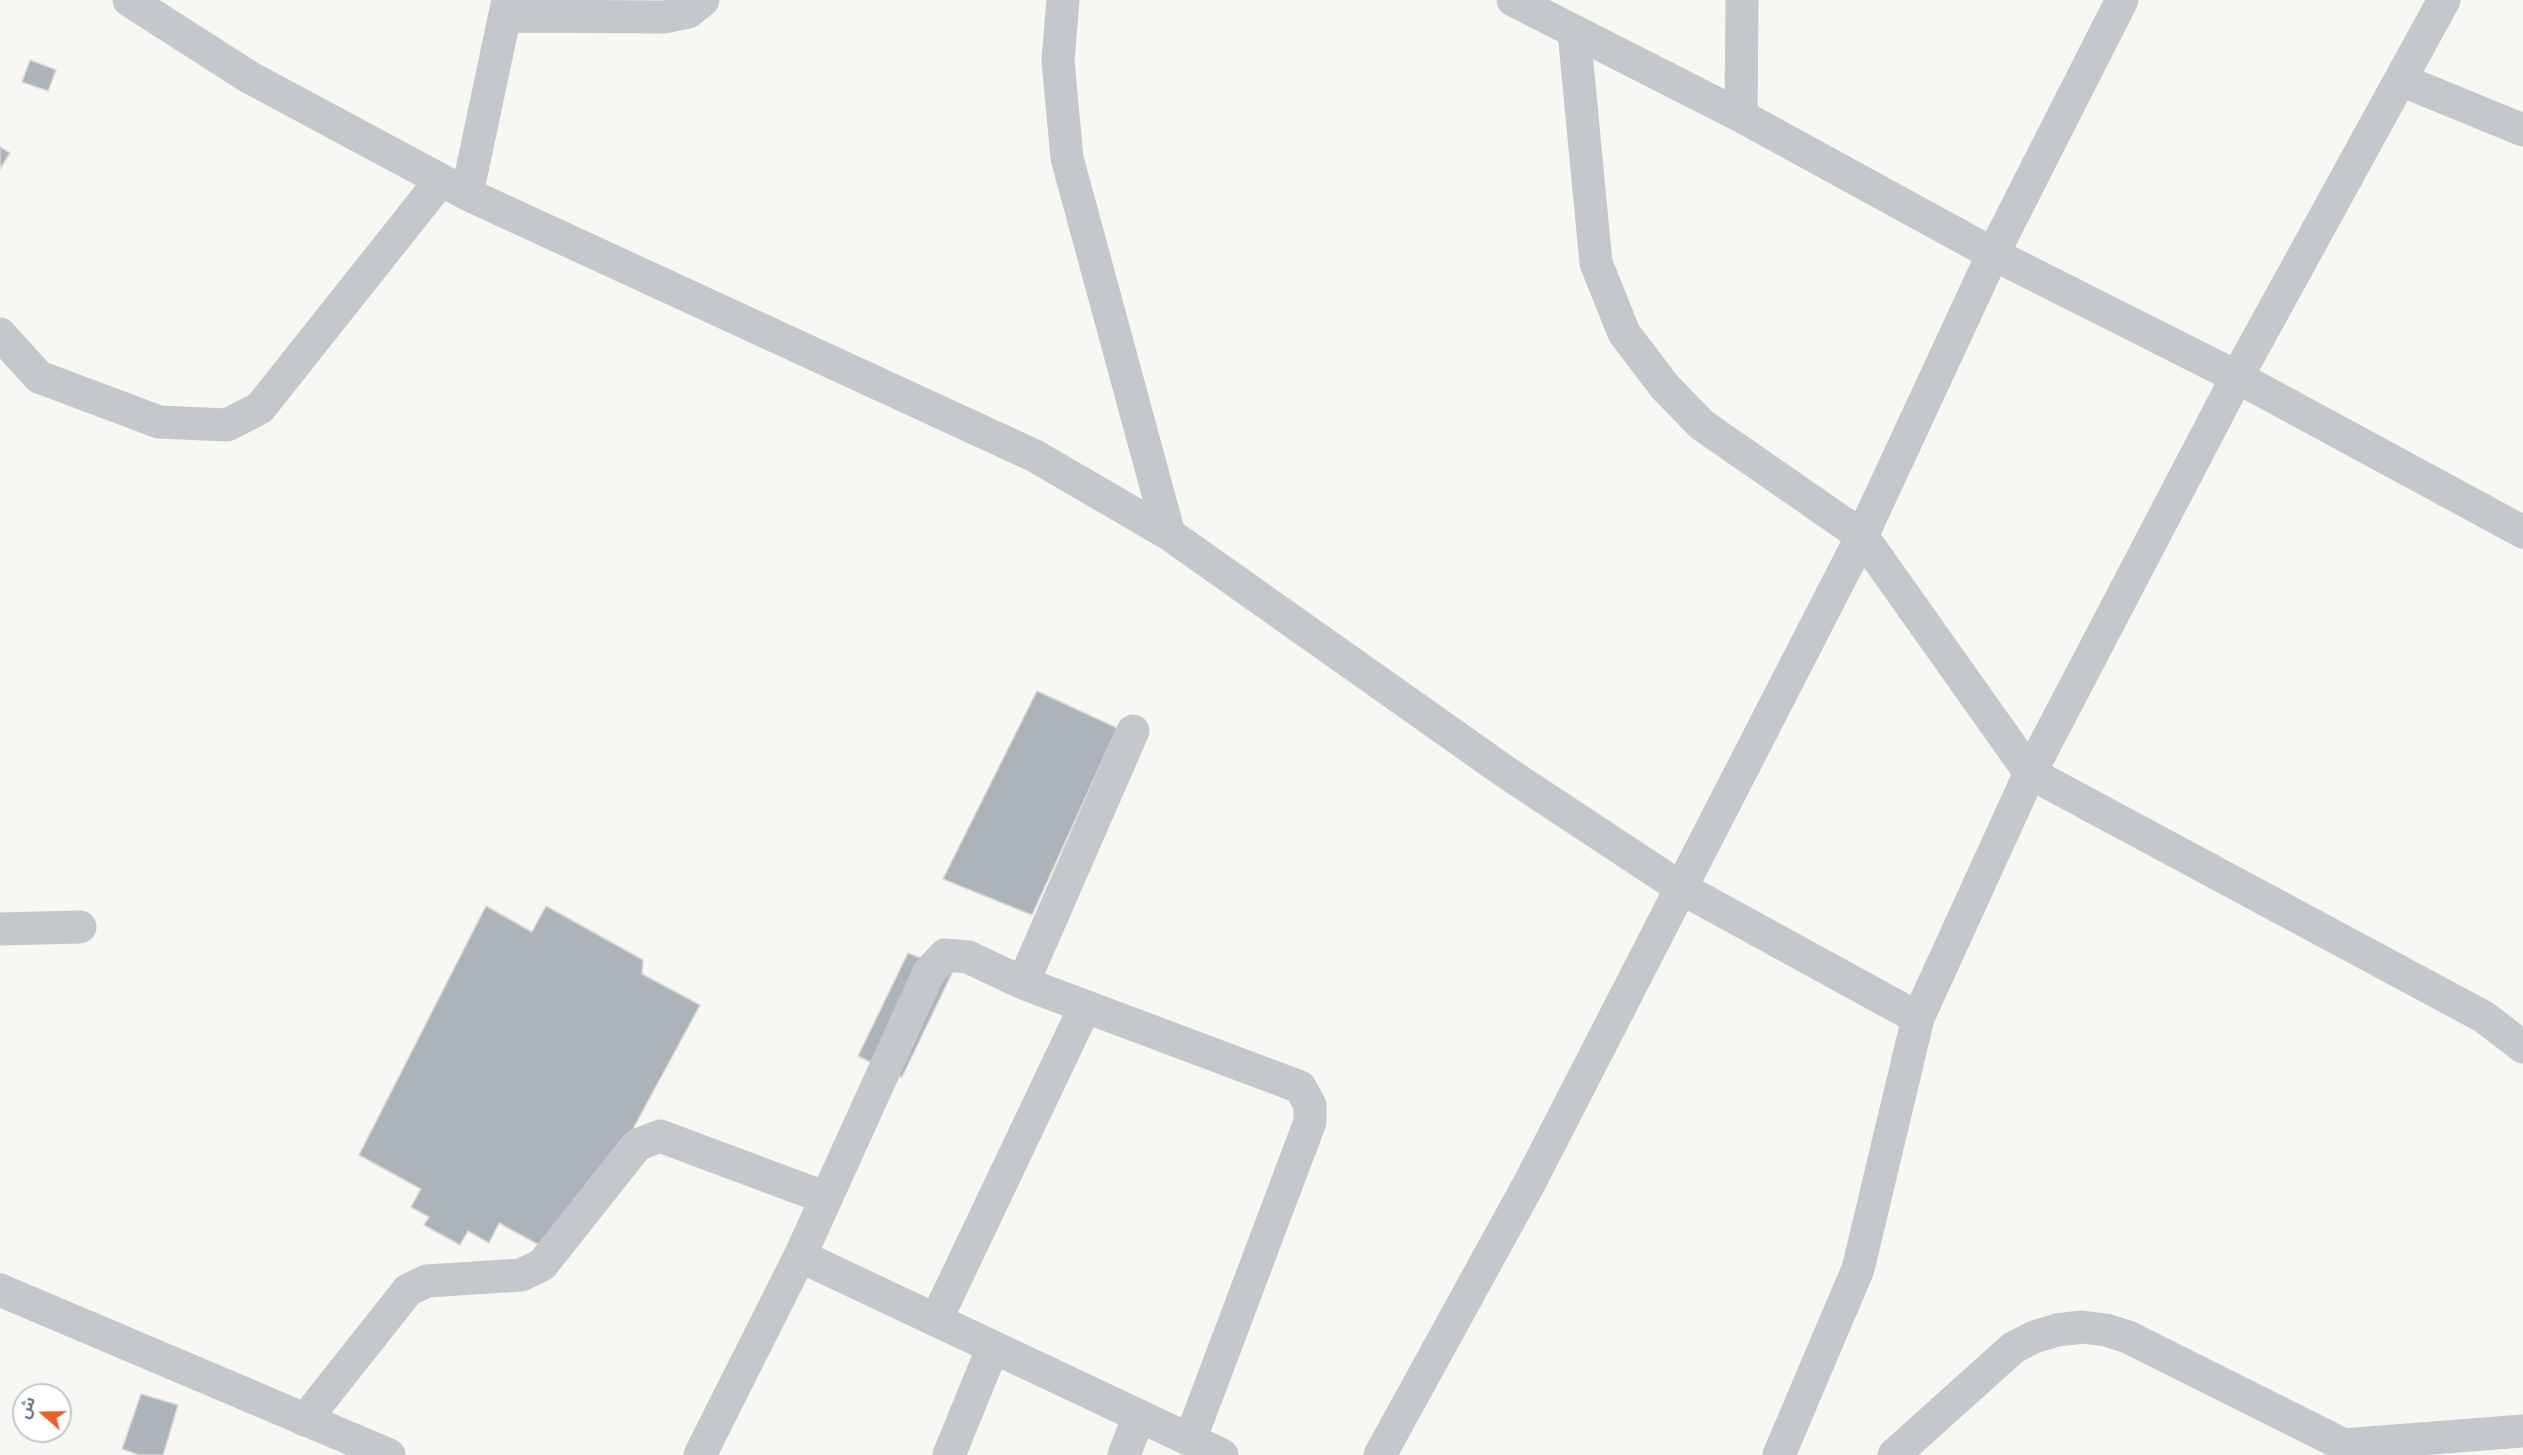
<!DOCTYPE html>
<meta charset="utf-8">
<style>
body{margin:0}
#map{position:relative;width:2523px;height:1455px;overflow:hidden;background:#f7f7f3;font-family:"Fira Sans Condensed","Noto Sans Arabic",sans-serif}
canvas{display:block}
.north{position:absolute;left:12px;top:1383px;width:60px;height:60px;box-sizing:border-box;background:#fff;border:2px solid #c1c7ce;border-radius:50%;rotate:290deg;font-size:16px;font-weight:700;line-height:24px;text-align:center;color:#657485}
.north::after{content:'';display:block;margin:auto;width:21px;height:27px;background:#e66124;clip-path:polygon(50% 0,100% 100%,50% 72%,0 100%)}
</style>
<div id="map">
<canvas width="2523" height="1455"></canvas>
<div class="north">ش</div>
</div>
<script>
const ctx = document.querySelector('canvas').getContext('2d');
ctx.lineJoin = 'round';
function paint(path, color) {
  ctx.fillStyle = color;
  ctx.fill(path, 'evenodd');
}
function shape(rows) {
  const path = new Path2D();
  for (const r of rows) {
    path.moveTo(r[0], r[1]);
    for (let i = 2; i < r.length; i += 2) path.lineTo(r[i], r[i + 1]);
  }
  return path;
}
function stroke(path, color, width, dash) {
  ctx.strokeStyle = color;
  ctx.lineWidth = width;
  ctx.lineCap = dash ? 'butt' : 'round';
  ctx.setLineDash(dash || []);
  ctx.stroke(path);
}
const building = shape([
 [30,60,56,70,48,91,22,82,30,60],
 [0,147,10,153,0,169,0,147],
 [1037,691,1117,728,1032,915,943,879,1037,691],
 [486,906,532,932,546,906,643,960,642,974,700,1005,563,1258,499,1223,489,1243,468,1231,460,1245,424,1225,429,1217,411,1207,421,1189,359,1155,486,906],
 [908,953,953,971,902,1077,858,1056,908,953],
 [141,1394,178,1405,163,1455,139,1455,122,1449,141,1394]
]);
paint(building, '#acb3ba');
stroke(building, '#d8d8d6', 1.5);
stroke(shape([
 [129,0,249,77,467,194,1035,456,1169,534,1507,773,1681,888,1918,1018],
 [1063,0,1058,61,1067,158,1169,534],
 [1513,0,1741,116,1993,254,2237,377,2523,532],
 [506,16,664,17,688,12,703,0],
 [1574,32,1596,263,1624,333,1665,387,1702,425,1862,536,2030,773,2484,1017,2523,1047],
 [2401,80,2523,130],
 [1741,116,1742,0],
 [467,194,508,0],
 [0,334,39,377,159,422,227,425,260,408,441,180],
 [0,929,80,927],
 [1023,983,1133,731],
 [800,1256,1222,1455],
 [0,1290,389,1455],
 [936,1320,1085,1007],
 [305,1420,408,1290,427,1281,521,1275,542,1265,637,1145,660,1136,826,1198],
 [2343,1445,2523,1431],
 [700,1455,800,1256,929,972,945,955,968,957,1023,983,1300,1087,1310,1105,1310,1122,1190,1440],
 [949,1455,993,1347],
 [1124,1455,1139,1416],
 [1380,1455,1530,1182,1862,536,1993,254,2122,0],
 [1779,1455,1858,1269,1918,1018,2030,773,2237,377,2444,0],
 [1894,1455,2013,1348,2034,1337,2057,1330,2082,1327,2106,1330,2128,1337,2364,1455]
]), '#c4c7cb', 33);
</script>
